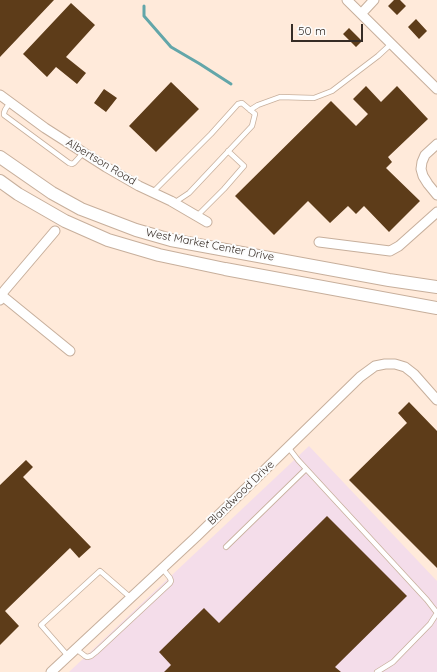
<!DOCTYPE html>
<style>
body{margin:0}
#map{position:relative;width:437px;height:672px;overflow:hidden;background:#ffeada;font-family:Quicksand,sans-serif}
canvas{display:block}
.scale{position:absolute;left:291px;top:24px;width:72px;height:18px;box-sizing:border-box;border:2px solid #362c25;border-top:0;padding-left:5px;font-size:12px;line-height:14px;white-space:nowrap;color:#362c25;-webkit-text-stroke:3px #fcfcfc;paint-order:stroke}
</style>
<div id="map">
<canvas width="437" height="672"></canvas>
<div class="scale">50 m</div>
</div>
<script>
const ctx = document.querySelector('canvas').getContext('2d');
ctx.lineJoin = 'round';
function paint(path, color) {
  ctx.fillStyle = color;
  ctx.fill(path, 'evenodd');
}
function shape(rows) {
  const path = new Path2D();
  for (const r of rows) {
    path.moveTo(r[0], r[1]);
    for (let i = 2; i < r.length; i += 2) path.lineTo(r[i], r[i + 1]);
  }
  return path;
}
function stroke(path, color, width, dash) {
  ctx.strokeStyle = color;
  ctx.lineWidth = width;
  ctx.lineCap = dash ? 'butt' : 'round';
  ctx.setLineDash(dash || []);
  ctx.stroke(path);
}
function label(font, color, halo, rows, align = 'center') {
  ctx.font = font + ' Quicksand,sans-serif';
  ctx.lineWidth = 4;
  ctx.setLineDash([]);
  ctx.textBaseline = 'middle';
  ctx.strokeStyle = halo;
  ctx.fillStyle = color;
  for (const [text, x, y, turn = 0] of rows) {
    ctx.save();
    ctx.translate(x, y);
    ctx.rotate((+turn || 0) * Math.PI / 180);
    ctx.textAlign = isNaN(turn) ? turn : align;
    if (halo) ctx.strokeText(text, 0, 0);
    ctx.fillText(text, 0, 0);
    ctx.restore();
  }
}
paint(shape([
 [309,446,437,581,437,672,69,672]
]), '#f4ddea');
stroke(shape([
 [144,6,144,16,171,47,200,64,231,84]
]), '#63a6a9', 3);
paint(shape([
 [0,0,54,0,0,57],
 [394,0,400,0,406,6,397,15,388,6],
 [71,3,95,25,66,57,86,73,77,84,56,67,47,77,23,54],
 [416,19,427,31,419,39,408,27],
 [349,28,362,41,356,47,343,34],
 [171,82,199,109,156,152,129,126],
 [366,86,381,102,397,86,428,119,388,157,392,162,386,168,420,201,389,232,364,206,356,214,348,206,330,223,308,201,274,235,235,196,331,101,356,126,368,114,353,99],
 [104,89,117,98,106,112,94,103],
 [409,402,437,431,437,568,349,480,407,423,398,413],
 [26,460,33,467,23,477,91,547,79,558,70,548,5,611,19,626,0,645,0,485],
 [327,516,407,596,335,667,341,672,164,672,171,665,159,652,204,608,219,623]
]), '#5d3c19');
const lane = shape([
 [10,102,5,110,4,113,4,115,69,163,72,164,74,163,84,152],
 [250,110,258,105,280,97,314,98,332,91,378,56,391,44],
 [153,192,211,134,238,104,242,103,255,114,252,126,189,193,174,203],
 [197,216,224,189,244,166,228,151],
 [288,447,298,460,427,600,437,613,430,624,393,662,377,672],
 [226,547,306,469],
 [76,649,85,656,87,657,91,656,96,652,170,583,171,581,170,578,162,568],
 [68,656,41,625,100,571,131,598]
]);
const street = shape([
 [347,0,437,89],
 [361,14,374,0],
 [0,95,45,128,106,167,139,186,171,201,207,222],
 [437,144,425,155,422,162,421,169,423,176,428,184,437,195],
 [319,242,390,251,399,246,437,212],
 [0,294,70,351],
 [0,300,4,291,55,231],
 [51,672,196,537,360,377,375,366,385,364,395,364,405,367,414,374,437,400]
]);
const secondary = shape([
 [0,157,52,193,81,209,136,230,171,240,389,280,437,287],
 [0,181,18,194,65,221,108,240,159,255,225,269,437,308]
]);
stroke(lane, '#c7af9c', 6);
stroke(street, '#c7af9c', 11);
stroke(secondary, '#c7af9c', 14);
stroke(lane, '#fff', 4.5);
stroke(street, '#fff', 9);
stroke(secondary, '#fff', 12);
label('11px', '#362c25', '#fcfcfc', [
 ["Albertson Road",101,162,31],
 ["West Market Center Drive",210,245,11],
 ["Blandwood Drive",241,493,-44]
]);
</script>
